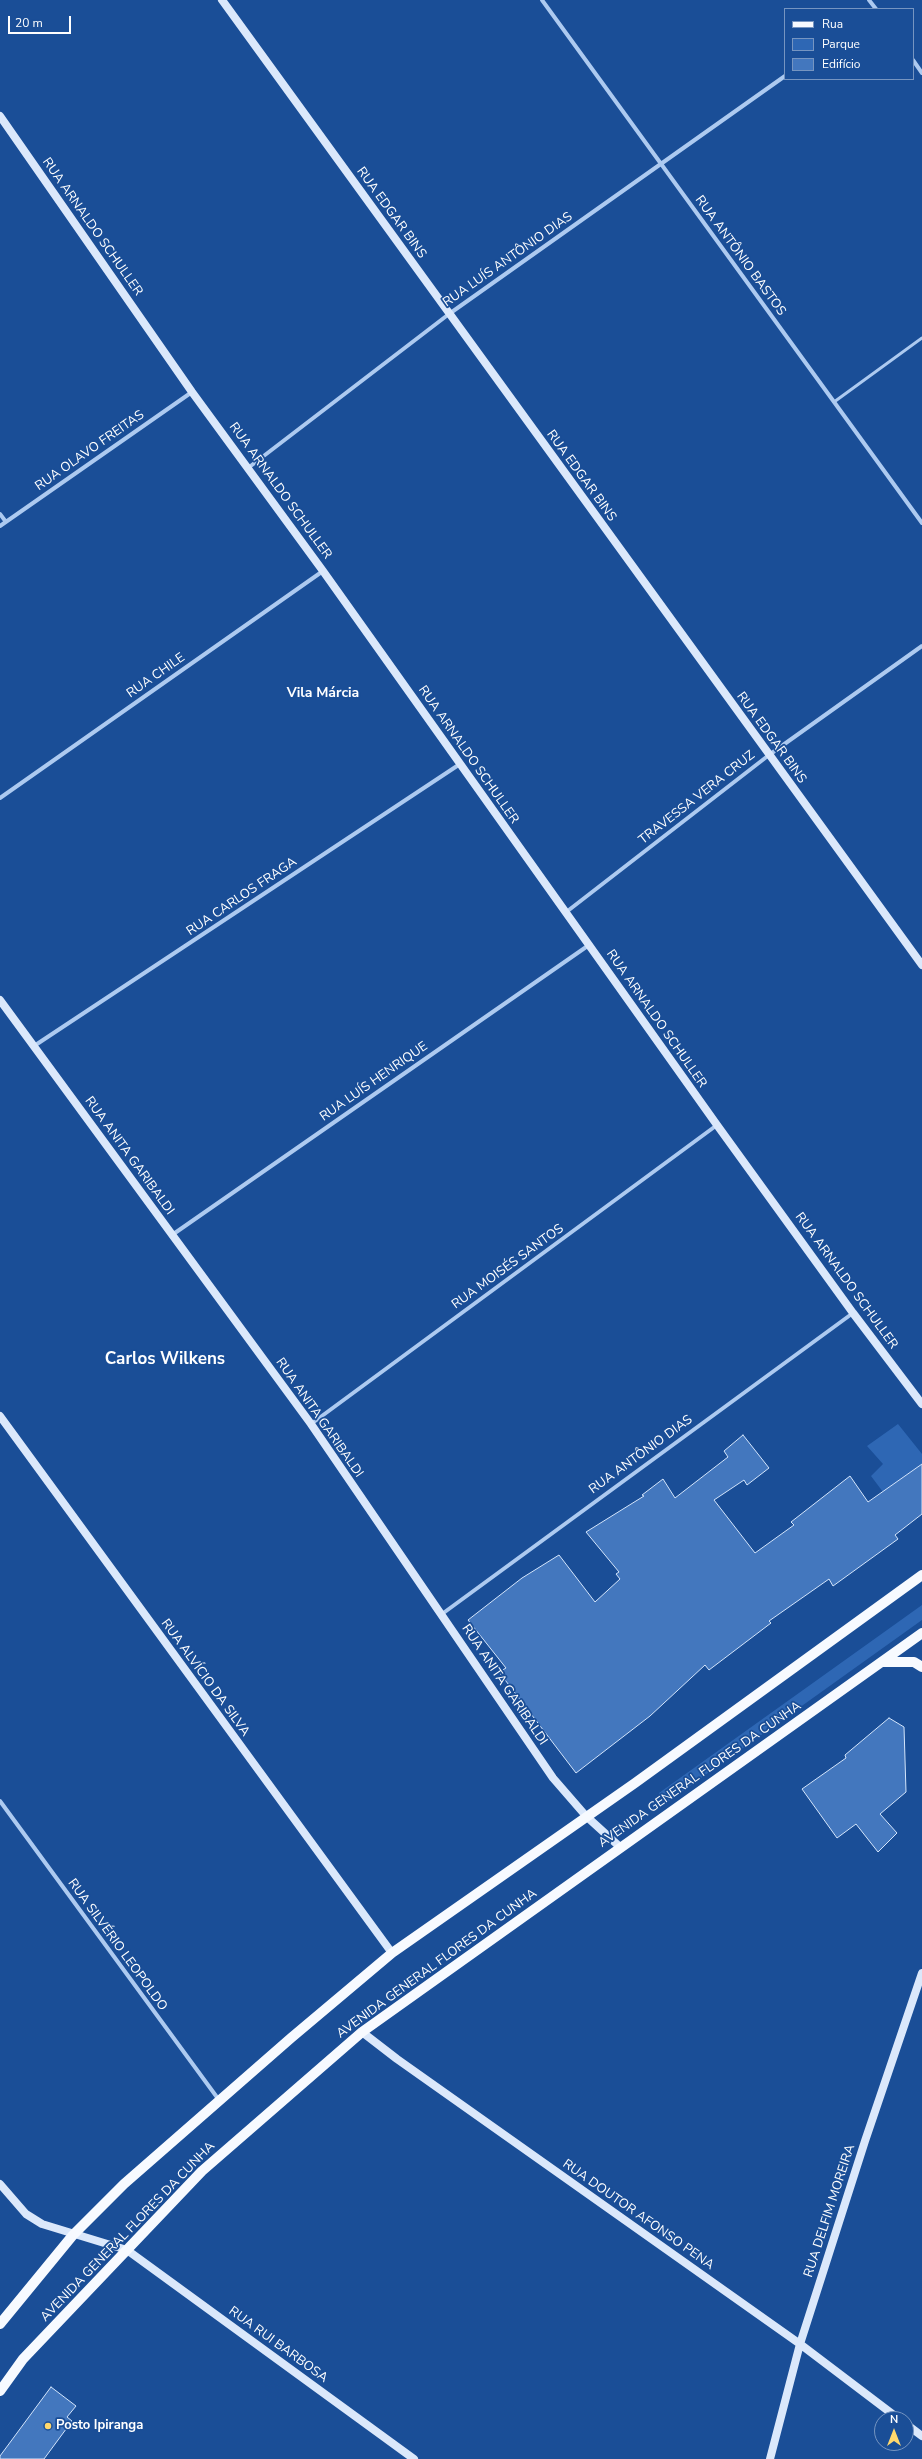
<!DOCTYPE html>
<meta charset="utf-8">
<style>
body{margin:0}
#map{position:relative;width:922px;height:2459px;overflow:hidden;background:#1a4e97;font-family:"Nunito Sans",sans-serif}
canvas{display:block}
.legend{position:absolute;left:784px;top:8px;width:130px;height:72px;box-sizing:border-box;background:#1a4e97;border:1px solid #7695c1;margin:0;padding:5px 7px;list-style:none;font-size:12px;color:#fff}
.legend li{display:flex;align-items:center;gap:8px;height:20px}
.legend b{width:20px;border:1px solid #7695c1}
.north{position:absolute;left:874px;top:2411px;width:40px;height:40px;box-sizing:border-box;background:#1a4e97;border:1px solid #7695c1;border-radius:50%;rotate:0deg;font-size:11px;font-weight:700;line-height:16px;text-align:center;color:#fff}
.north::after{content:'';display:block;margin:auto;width:14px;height:18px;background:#ffd86d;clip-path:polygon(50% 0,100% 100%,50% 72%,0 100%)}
.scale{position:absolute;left:8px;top:16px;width:63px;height:18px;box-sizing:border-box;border:2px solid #fff;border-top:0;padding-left:5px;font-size:12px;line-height:14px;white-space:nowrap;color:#fff;-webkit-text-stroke:3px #1a4e97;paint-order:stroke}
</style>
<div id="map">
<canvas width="922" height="2459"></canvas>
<ul class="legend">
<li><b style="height:5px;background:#f7faff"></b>Rua</li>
<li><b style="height:11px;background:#2e67b4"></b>Parque</li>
<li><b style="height:11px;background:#4377be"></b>Edifício</li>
</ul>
<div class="north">N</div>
<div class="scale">20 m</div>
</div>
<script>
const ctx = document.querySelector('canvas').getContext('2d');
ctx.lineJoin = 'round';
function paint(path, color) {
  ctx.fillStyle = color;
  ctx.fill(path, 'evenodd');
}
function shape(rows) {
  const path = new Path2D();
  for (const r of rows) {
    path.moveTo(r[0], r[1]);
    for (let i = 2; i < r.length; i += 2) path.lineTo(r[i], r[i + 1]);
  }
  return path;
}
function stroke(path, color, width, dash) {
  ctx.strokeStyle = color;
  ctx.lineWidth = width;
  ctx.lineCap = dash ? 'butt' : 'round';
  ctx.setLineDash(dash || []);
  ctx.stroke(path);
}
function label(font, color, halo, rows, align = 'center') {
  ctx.font = font + ' "Nunito Sans",sans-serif';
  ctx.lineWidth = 3.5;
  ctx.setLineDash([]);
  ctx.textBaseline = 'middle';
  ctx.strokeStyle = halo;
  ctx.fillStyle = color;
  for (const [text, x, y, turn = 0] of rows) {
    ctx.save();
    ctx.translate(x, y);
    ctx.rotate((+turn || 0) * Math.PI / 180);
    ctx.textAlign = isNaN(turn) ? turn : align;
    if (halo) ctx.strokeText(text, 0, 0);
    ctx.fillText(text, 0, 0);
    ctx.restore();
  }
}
paint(shape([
 [898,1424,922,1454,922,1464,883,1492,871,1476,883,1464,867,1446],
 [922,1605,922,1620,666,1803,659,1793]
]), '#2e67b4');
const building = shape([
 [743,1435,769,1468,747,1485,744,1480,714,1500,755,1553,794,1525,791,1522,850,1476,868,1502,922,1464,922,1514,895,1535,898,1539,833,1586,829,1579,769,1621,771,1623,709,1670,705,1665,650,1716,576,1773,499,1672,506,1668,468,1620,522,1578,559,1555,595,1602,620,1579,616,1574,619,1572,586,1532,644,1496,642,1495,663,1479,675,1498,728,1457,724,1451,743,1435],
 [889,1718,904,1727,906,1792,880,1814,897,1833,878,1852,856,1824,837,1838,802,1789,846,1758,845,1755,889,1718],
 [51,2387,76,2406,67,2417,72,2421,44,2459,0,2459,0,2456,51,2387]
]);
paint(building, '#4377be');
stroke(building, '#d4e5fb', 1);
stroke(shape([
 [834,402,922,338]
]), '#adcaf0', 3);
stroke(shape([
 [542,0,922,523],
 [869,0,876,9],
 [913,60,922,73],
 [248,468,449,314,785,76],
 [0,514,6,522],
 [0,526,192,392],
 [0,798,323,571],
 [565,913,769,755,922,646],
 [34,1046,460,764],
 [172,1235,589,945],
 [311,1424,717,1125],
 [442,1614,853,1313],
 [0,1801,219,2100]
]), '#adcaf0', 4);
stroke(shape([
 [222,0,922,965],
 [0,116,192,392,323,571,717,1125,853,1313,922,1404],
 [0,1000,311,1424,553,1778,586,1816,620,1847],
 [0,1416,392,1953],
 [362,2032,397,2059,800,2344,899,2419],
 [0,2184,26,2214,42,2224,127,2250,414,2459],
 [906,2424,922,2436],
 [770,2459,800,2344,865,2141,922,1973]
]), '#dbe8fb', 8);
stroke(shape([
 [884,1662,914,1662,922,1667],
 [0,2324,73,2235,124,2184,291,2038,392,1953,635,1783,922,1575],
 [0,2391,23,2359,202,2171,362,2032,922,1633]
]), '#f7faff', 10);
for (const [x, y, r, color] of [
 [48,2426,4,"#ffd86d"]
]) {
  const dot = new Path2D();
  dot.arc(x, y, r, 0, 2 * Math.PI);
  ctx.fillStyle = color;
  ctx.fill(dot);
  stroke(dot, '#1a4e97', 1.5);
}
label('13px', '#fff', '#1a4e97', [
 ["RUA EDGAR BINS",391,213,54],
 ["RUA ARNALDO SCHULLER",92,227,55],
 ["RUA ANTÔNIO BASTOS",740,256,54],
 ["RUA LUÍS ANTÔNIO DIAS",508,260,-35],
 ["RUA OLAVO FREITAS",90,451,-35],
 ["RUA EDGAR BINS",581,476,54],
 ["RUA ARNALDO SCHULLER",280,491,54],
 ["RUA CHILE",156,676,-35],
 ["RUA EDGAR BINS",771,738,54],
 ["RUA ARNALDO SCHULLER",468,755,55],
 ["TRAVESSA VERA CRUZ",697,798,-38],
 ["RUA CARLOS FRAGA",242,897,-34],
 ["RUA ARNALDO SCHULLER",656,1019,55],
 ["RUA LUÍS HENRIQUE",374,1082,-35],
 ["RUA ANITA GARIBALDI",129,1156,54],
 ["RUA MOISÉS SANTOS",508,1267,-36],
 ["RUA ARNALDO SCHULLER",846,1281,54],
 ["RUA ANITA GARIBALDI",319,1418,55],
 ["RUA ANTÔNIO DIAS",641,1455,-36],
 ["RUA ALVÍCIO DA SILVA",205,1678,54],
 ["RUA ANITA GARIBALDI",504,1685,56],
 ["AVENIDA GENERAL FLORES DA CUNHA",700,1775,-35],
 ["RUA SILVÉRIO LEOPOLDO",117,1945,54],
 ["AVENIDA GENERAL FLORES DA CUNHA",437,1964,-36],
 ["RUA DELFIM MOREIRA",830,2211,-72],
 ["RUA DOUTOR AFONSO PENA",638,2215,35],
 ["AVENIDA GENERAL FLORES DA CUNHA",128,2232,-46],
 ["RUA RUI BARBOSA",278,2345,36]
]);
label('bold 13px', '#fff', '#1a4e97', [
 ["Posto Ipiranga",56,2426]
], 'left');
label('bold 14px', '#fff', '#1a4e97', [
 ["Vila Márcia",323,694]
]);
label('bold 17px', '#fff', '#1a4e97', [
 ["Carlos Wilkens",165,1360]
]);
</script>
